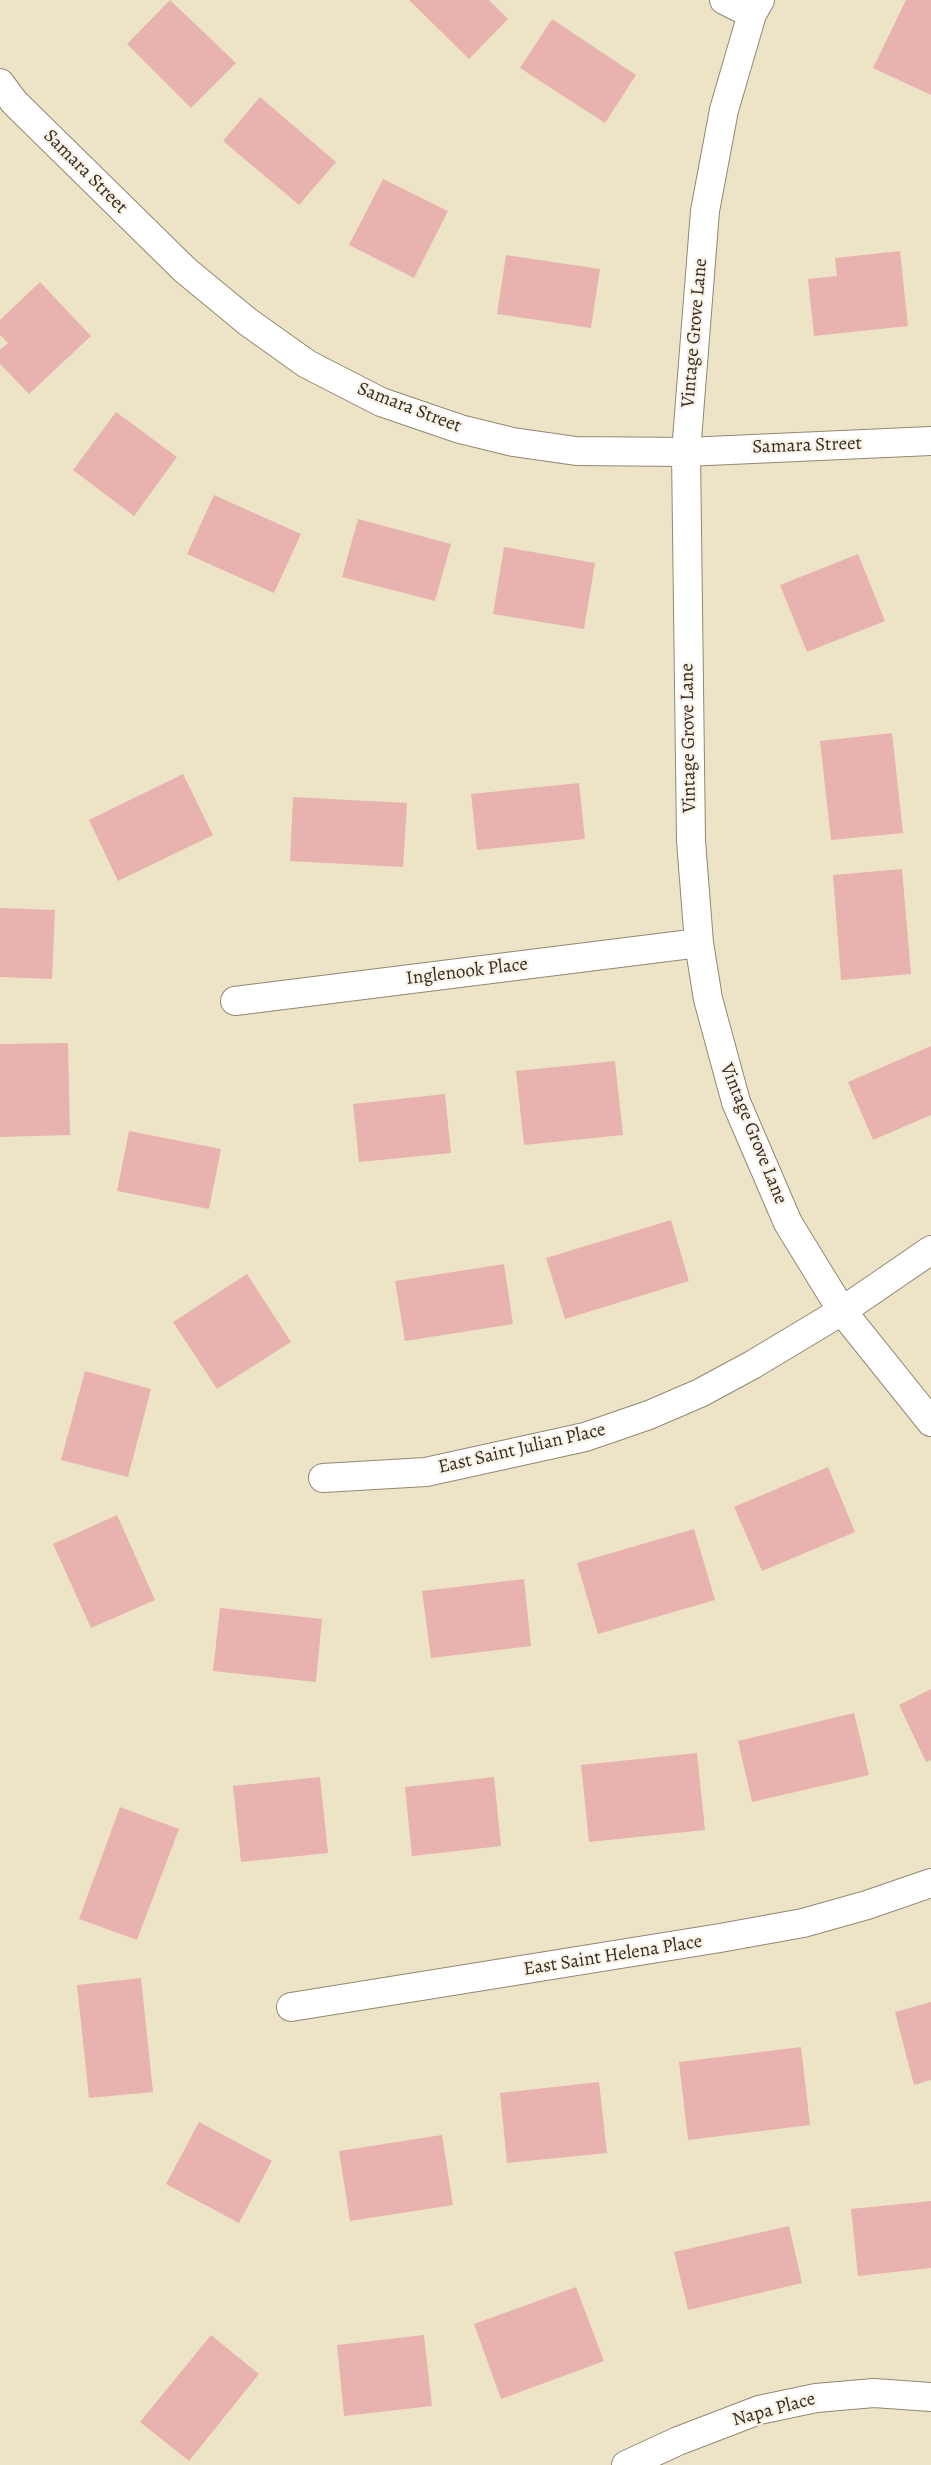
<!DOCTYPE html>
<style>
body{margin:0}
canvas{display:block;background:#ede4c7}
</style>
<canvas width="931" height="2465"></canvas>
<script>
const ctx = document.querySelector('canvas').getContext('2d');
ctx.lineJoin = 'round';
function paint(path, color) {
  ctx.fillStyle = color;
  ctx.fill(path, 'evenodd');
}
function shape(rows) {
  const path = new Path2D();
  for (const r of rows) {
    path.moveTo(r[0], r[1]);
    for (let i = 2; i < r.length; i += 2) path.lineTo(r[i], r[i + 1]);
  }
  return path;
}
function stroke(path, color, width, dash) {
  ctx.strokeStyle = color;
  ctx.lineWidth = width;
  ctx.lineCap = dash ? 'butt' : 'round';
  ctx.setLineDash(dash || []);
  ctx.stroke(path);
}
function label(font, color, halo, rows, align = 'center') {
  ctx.font = font + ' Alegreya,serif';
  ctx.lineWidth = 4.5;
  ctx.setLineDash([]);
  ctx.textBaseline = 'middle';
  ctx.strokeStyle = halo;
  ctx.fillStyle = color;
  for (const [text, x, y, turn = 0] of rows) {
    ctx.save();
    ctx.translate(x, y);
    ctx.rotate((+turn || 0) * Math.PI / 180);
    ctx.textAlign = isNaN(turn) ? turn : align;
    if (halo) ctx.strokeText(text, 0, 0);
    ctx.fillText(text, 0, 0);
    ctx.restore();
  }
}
paint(shape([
 [170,0,236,63,191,108,127,44],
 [409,0,489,0,508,19,469,59],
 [906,0,931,0,931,95,873,68],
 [552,19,636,75,605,123,520,68],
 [260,97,336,162,299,205,223,141],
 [383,179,448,211,414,278,349,245],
 [900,251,908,326,814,336,808,279,837,276,835,258],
 [506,255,600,269,591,328,497,314],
 [40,282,91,336,29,394,0,364,0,350,8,343,0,335,0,320],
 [116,412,177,457,134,516,73,470],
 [214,495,301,534,274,593,187,554],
 [358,519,451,544,435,601,342,577],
 [504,547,595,563,584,629,493,614],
 [858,554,885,621,807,652,780,585],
 [892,733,903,833,831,840,820,741],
 [183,774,213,835,118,881,89,820],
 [579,783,585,839,477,850,471,794],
 [293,797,407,803,403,867,290,861],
 [902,869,911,974,841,980,833,875],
 [0,908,55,910,52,979,0,977],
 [68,1043,70,1135,0,1137,0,1044],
 [931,1046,931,1115,873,1140,848,1082],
 [615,1061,623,1135,524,1145,516,1071],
 [445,1094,451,1153,359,1162,353,1104],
 [129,1131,221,1149,209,1209,117,1191],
 [671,1220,689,1281,565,1319,546,1258],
 [504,1264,513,1324,405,1341,395,1281],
 [247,1274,291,1342,217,1389,173,1322],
 [85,1371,151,1389,128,1477,61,1460],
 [828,1467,855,1532,762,1571,734,1507],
 [117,1515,155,1600,91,1628,53,1544],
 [694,1529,715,1600,598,1634,577,1563],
 [524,1579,531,1646,431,1658,422,1591],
 [220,1608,322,1619,316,1682,213,1671],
 [931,1689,931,1760,926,1762,899,1705],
 [854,1713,869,1775,752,1802,738,1741],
 [697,1753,705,1830,589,1842,581,1765],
 [320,1777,328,1853,241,1862,233,1786],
 [494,1777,501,1846,412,1856,405,1787],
 [120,1807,179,1829,137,1940,79,1919],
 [141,1978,153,2092,89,2098,77,1985],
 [931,2002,931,2080,914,2085,895,2012],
 [801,2047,810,2125,688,2140,679,2062],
 [599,2082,607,2153,507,2163,500,2093],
 [199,2122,272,2161,239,2223,166,2184],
 [442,2135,453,2205,350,2221,339,2151],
 [931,2201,931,2268,858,2276,851,2209],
 [789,2226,802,2283,688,2310,674,2252],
 [576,2287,604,2361,501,2399,474,2324],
 [211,2335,259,2374,189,2461,140,2422],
 [424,2335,432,2406,344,2416,337,2345]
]), '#e8b3af');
const minor = shape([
 [724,0,752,14],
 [760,0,752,14,724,110,705,211,686,452,691,841,699,943,708,999,736,1102,788,1223,842,1311,931,1422],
 [0,83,14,102,185,270,248,322,307,364,381,402,460,429,513,442,576,451,686,452,931,441],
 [235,1001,699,943],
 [323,1478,426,1472,585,1437,649,1415,700,1393,752,1365,842,1311,931,1250],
 [291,2007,720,1938,803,1923,867,1905,931,1883],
 [626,2465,678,2441,759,2410,816,2398,874,2393,931,2397]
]);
stroke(minor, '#948772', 30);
stroke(minor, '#fff', 28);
label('19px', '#3b2a1e', '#f7f3e8', [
 ["Samara Street",85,172,45],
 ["Vintage Grove Lane",695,333,-85],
 ["Samara Street",409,408,21],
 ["Samara Street",807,446,-2],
 ["Vintage Grove Lane",689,738,-91],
 ["Inglenook Place",467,972,-7],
 ["Vintage Grove Lane",753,1134,68],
 ["East Saint Julian Place",522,1449,-13],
 ["East Saint Helena Place",613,1956,-9],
 ["Napa Place",774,2410,-15]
]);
</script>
